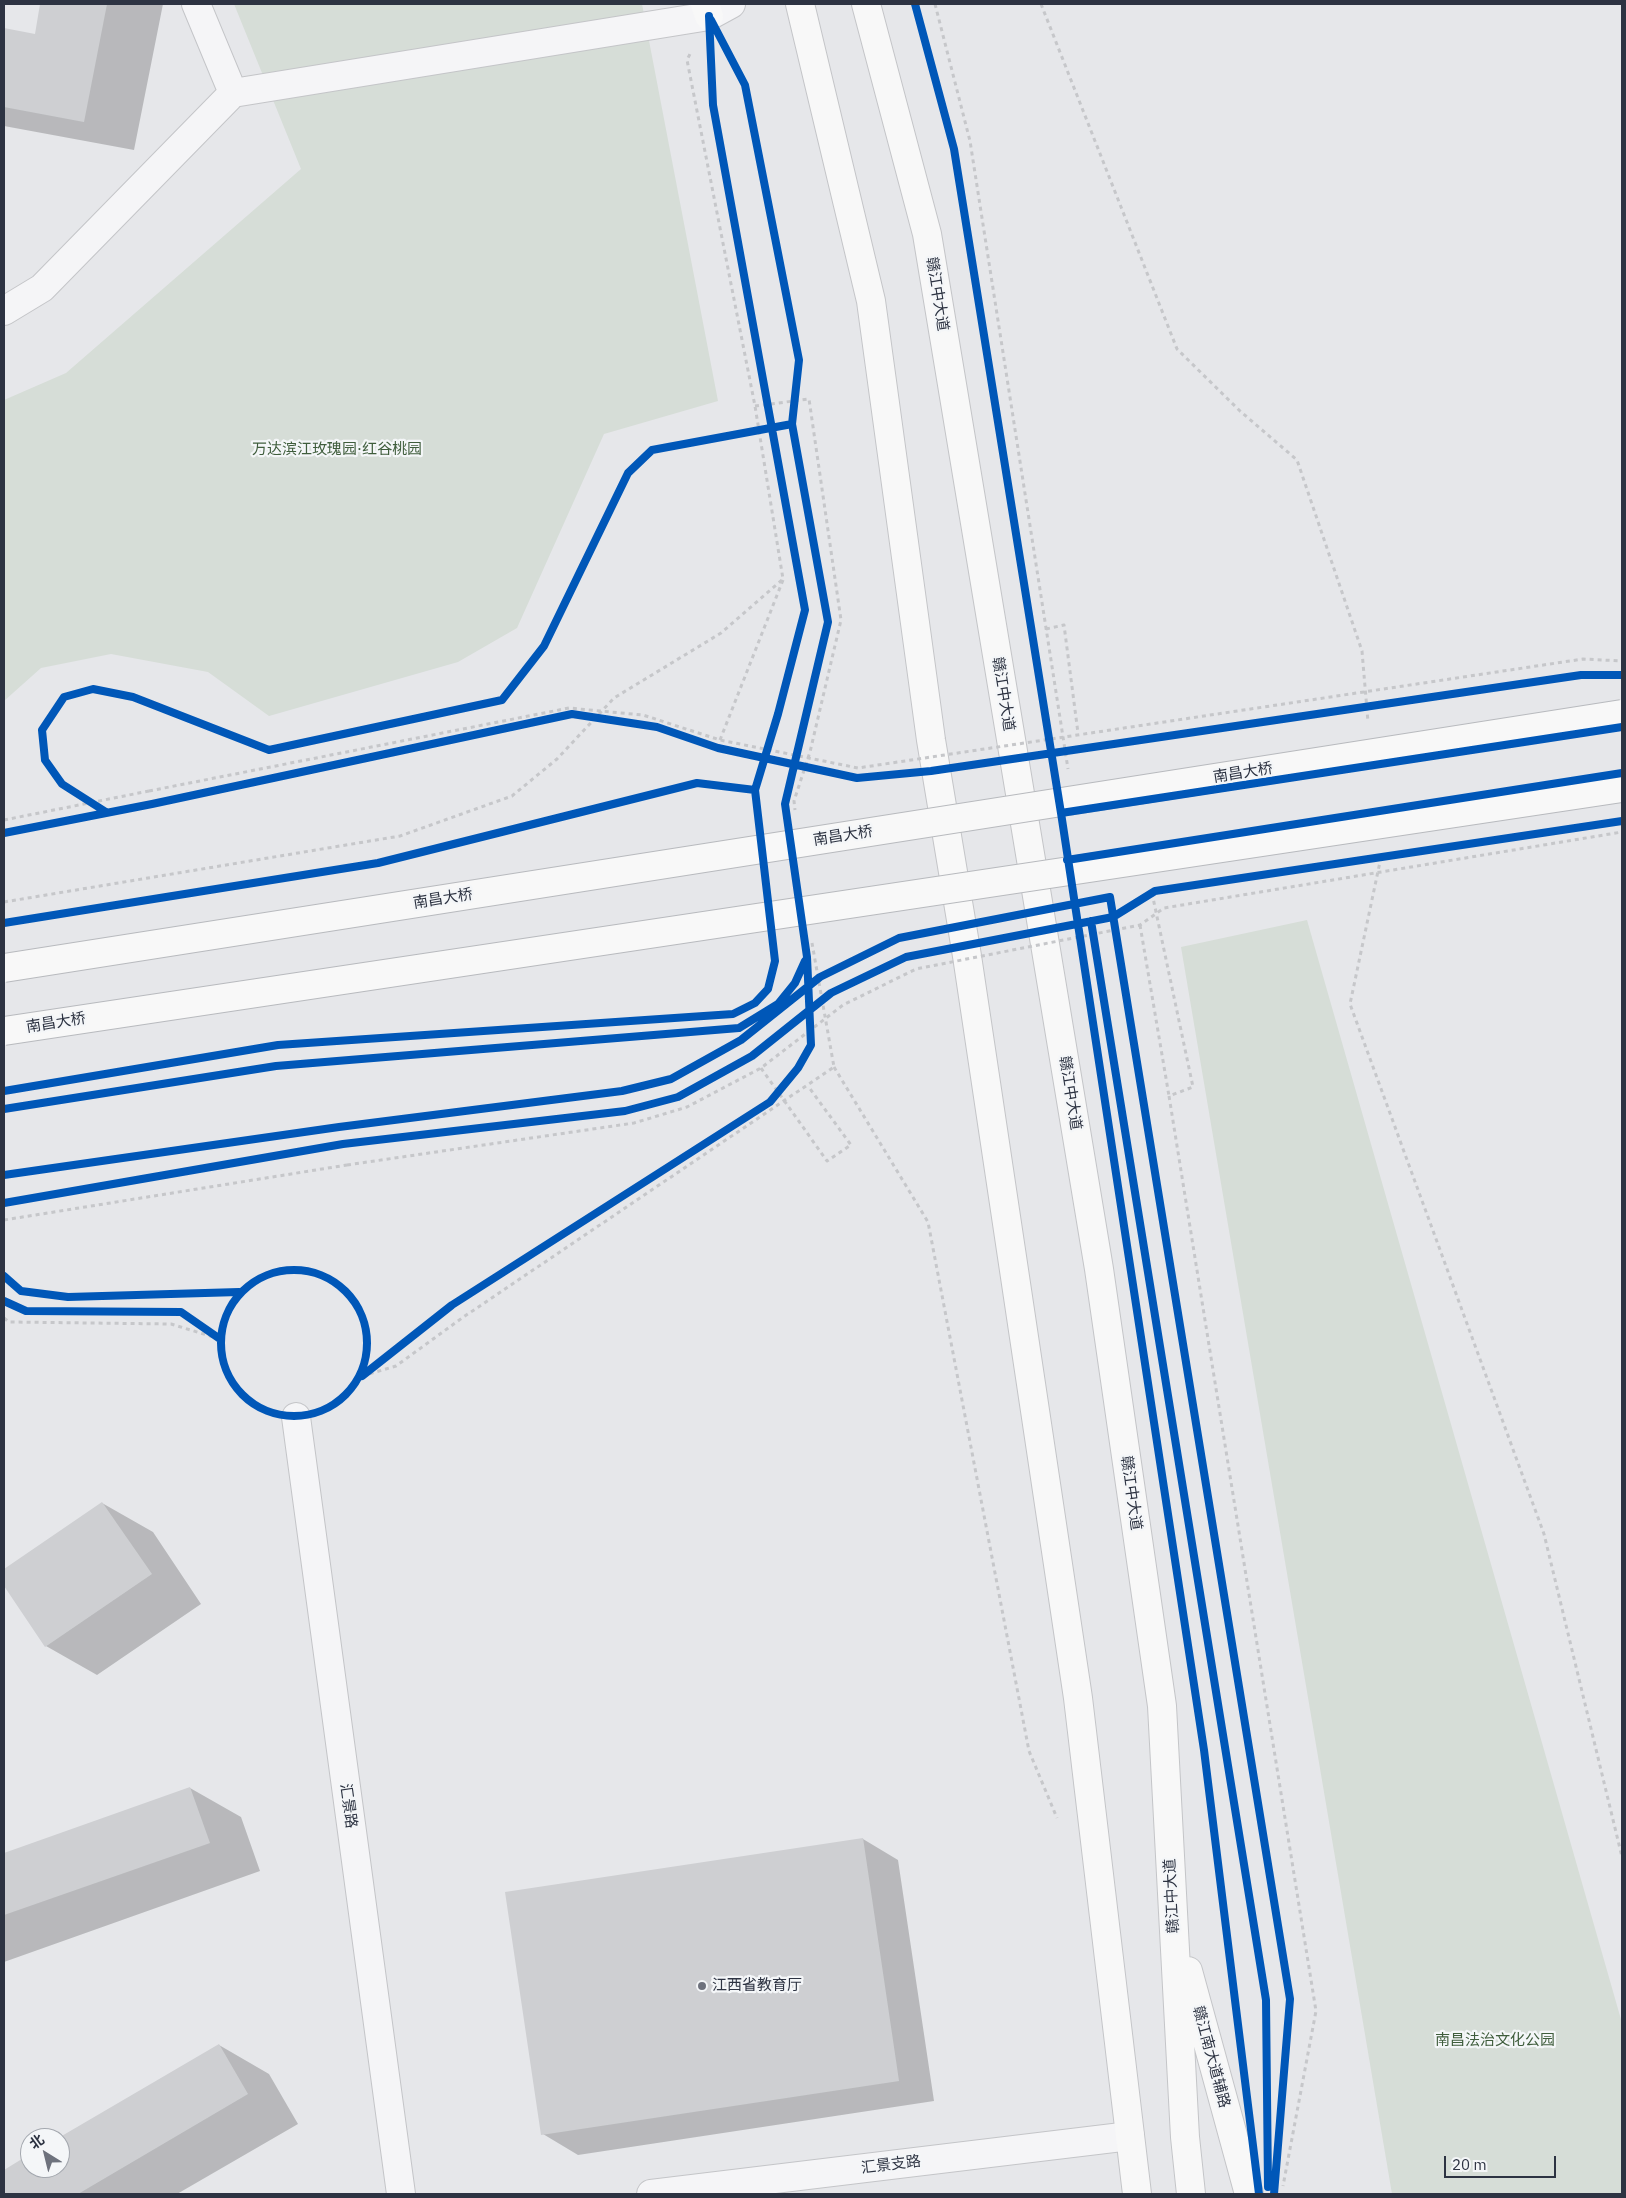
<!DOCTYPE html>
<meta charset="utf-8">
<style>
body{margin:0}
#map{position:relative;width:1626px;height:2198px;overflow:hidden;background:#e6e7ea;font-family:"IBM Plex Sans","Noto Sans SC",sans-serif}
canvas{display:block}
.frame{position:absolute;inset:0;border:5px solid #2d3342;pointer-events:none}
.north{position:absolute;left:20px;top:2128px;width:50px;height:50px;box-sizing:border-box;background:#f4f6f8;border:1px solid #a4a8af;border-radius:50%;rotate:324deg;font-size:14px;font-weight:700;line-height:20px;text-align:center;color:#2d3342}
.north::after{content:'';display:block;margin:auto;width:18px;height:22px;background:#6e727d;clip-path:polygon(50% 0,100% 100%,50% 72%,0 100%)}
.scale{position:absolute;left:1444px;top:2156px;width:112px;height:22px;box-sizing:border-box;border:2px solid #2d3342;border-top:0;padding-left:6px;font-size:15px;line-height:18px;white-space:nowrap;color:#2d3342;-webkit-text-stroke:4px #f4f6f8;paint-order:stroke}
</style>
<div id="map">
<canvas width="1626" height="2198"></canvas>
<div class="frame"></div>
<div class="north">北</div>
<div class="scale">20 m</div>
</div>
<script>
const ctx = document.querySelector('canvas').getContext('2d');
ctx.lineJoin = 'round';
function paint(path, color) {
  ctx.fillStyle = color;
  ctx.fill(path, 'evenodd');
}
function shape(rows) {
  const path = new Path2D();
  for (const r of rows) {
    if (r.length === 3) {
      path.moveTo(r[0] + r[2], r[1]);
      path.arc(r[0], r[1], r[2], 0, 2 * Math.PI);
      continue;
    }
    path.moveTo(r[0], r[1]);
    for (let i = 2; i < r.length; i += 2) path.lineTo(r[i], r[i + 1]);
  }
  return path;
}
function stroke(path, color, width, dash) {
  ctx.strokeStyle = color;
  ctx.lineWidth = width;
  ctx.lineCap = dash ? 'butt' : 'round';
  ctx.setLineDash(dash || []);
  ctx.stroke(path);
}
function label(font, color, halo, rows, align = 'center') {
  ctx.font = font + ' "IBM Plex Sans","Noto Sans SC",sans-serif';
  ctx.lineWidth = 4.5;
  ctx.setLineDash([]);
  ctx.textBaseline = 'middle';
  ctx.strokeStyle = halo;
  ctx.fillStyle = color;
  for (const [text, x, y, turn = 0] of rows) {
    ctx.save();
    ctx.translate(x, y);
    ctx.rotate((+turn || 0) * Math.PI / 180);
    ctx.textAlign = isNaN(turn) ? turn : align;
    if (halo) ctx.strokeText(text, 0, 0);
    ctx.fillText(text, 0, 0);
    ctx.restore();
  }
}
paint(shape([
 [234,4,642,4,718,401,604,434,517,628,458,662,269,716,208,672,111,654,41,668,4,701,4,400,66,373,301,169],
 [1307,920,1622,2023,1622,2194,1392,2194,1181,947]
]), '#d6ddd7');
paint(shape([
 [42,4,163,4,134,150,4,126,4,29,36,35],
 [102,1503,153,1532,201,1604,97,1675,46,1646,4,1583,4,1570],
 [190,1788,241,1817,260,1871,4,1962,4,1854],
 [863,1839,898,1860,934,2101,578,2155,543,2134],
 [219,2045,269,2074,298,2124,177,2194,4,2194,4,2171,30,2156,30,2168,60,2168,60,2138]
]), '#0003');
paint(shape([
 [40,4,107,4,84,122,4,107,4,28,35,34],
 [102,1502,152,1574,45,1647,4,1586,4,1569],
 [190,1787,210,1843,4,1915,4,1853],
 [863,1838,899,2081,541,2135,505,1892],
 [219,2044,248,2094,78,2194,4,2194,4,2170,30,2154,30,2168,60,2168,60,2137]
]), '#cecfd2');
const street = shape([
 [196,4,233,93],
 [4,311,42,288,233,93,709,16,731,4],
 [296,1417,401,2194],
 [651,2194,1130,2136]
]);
const secondary = shape([
 [705,4,709,16],
 [800,4,871,301,931,740,967,956,1078,1698,1137,2194],
 [866,4,927,234,1099,1269,1162,1706,1185,2137,1191,2194],
 [1188,1971,1249,2194]
]);
stroke(street, '#c4c5c8', 30);
stroke(secondary, '#c4c5c8', 30);
stroke(shape([
 [935,4,970,141,1068,769],
 [1041,4,1177,349,1240,411,1297,460,1362,651,1368,722],
 [755,406,809,399,841,620,810,752,794,801,795,810],
 [1046,629,1064,625,1078,733],
 [720,740,783,580],
 [4,820,149,791],
 [1381,857,1350,1004,1544,1534,1622,1857],
 [1152,893,1193,1087,1169,1096,1316,2011,1283,2186],
 [4,902,400,836,512,796,557,759,614,698,721,633,783,579,755,406,687,60,691,52],
 [1140,925,1169,1096],
 [834,1067,928,1222,1029,1751,1057,1818],
 [4,1220,347,1165],
 [4,1318,9,1322,171,1324,220,1339],
 [362,1376,396,1366,462,1318,834,1067,812,943]
]), '#c6c7ca', 3, [4, 4]);
stroke(street, '#f5f5f7', 28);
stroke(secondary, '#f8f8f8', 28);
const highwayBridge = shape([
 [4,968,1622,714],
 [4,1031,1622,788]
]);
stroke(highwayBridge, '#b8babe', 30, []);
stroke(shape([
 [149,791,569,708,643,715,720,740,858,768,1583,659,1622,661],
 [761,1068,827,1161,851,1145,808,1086],
 [347,1165,634,1123,687,1107,761,1068,843,1005,916,969,1140,925,1164,908,1622,832]
]), '#c6c7ca', 3, [4, 4]);
stroke(highwayBridge, '#f8f8f8', 28);
stroke(shape([
 [915,4,954,149,1061,813,1204,1750,1259,2194],
 [106,812,62,784,45,760,42,730,64,697,93,689,133,697,269,750,502,700,544,646,628,473,652,450,792,424],
 [1061,813,1622,727],
 [4,833,152,804,572,714,657,727,718,748,857,778,931,771,1581,675,1622,675],
 [1067,860,1622,773],
 [1091,921,1266,2000,1268,2187],
 [4,923,378,863,697,783,755,790],
 [4,1091,278,1045,733,1014,755,1003,768,989,775,961,755,790,778,714,805,610,713,105,709,16],
 [4,1109,276,1066,739,1028,778,1004,795,983,805,961],
 [4,1175,339,1127,622,1091,671,1079,741,1040,820,977,899,938,1110,897,1290,1999,1274,2194],
 [4,1203,343,1144,625,1111,678,1097,752,1056,831,993,906,957,1113,917,1155,891,1622,821],
 [294,1343,73],
 [4,1276,21,1291,68,1297,239,1292],
 [4,1301,26,1311,181,1312,220,1339],
 [362,1376,452,1305,770,1102,798,1068,811,1045,807,957,785,804,828,622,792,424,799,360,745,85,711,20]
]), '#0057b8', 8);
for (const [x, y, r, color] of [
 [702,1986,5,"#6e727d"]
]) {
  const dot = new Path2D();
  dot.arc(x, y, r, 0, 2 * Math.PI);
  ctx.fillStyle = color;
  ctx.fill(dot);
  stroke(dot, '#f4f6f8', 2);
}
label('15px', '#2d3342', '#f4f6f8', [
 ["赣江中大道",937,294,81],
 ["赣江中大道",1003,694,81],
 ["南昌大桥",1243,773,-9],
 ["南昌大桥",843,836,-9],
 ["南昌大桥",443,899,-9],
 ["南昌大桥",56,1023,-9],
 ["赣江中大道",1070,1093,81],
 ["赣江中大道",1131,1493,82],
 ["汇景路",348,1806,82],
 ["赣江中大道",1172,1896,-93],
 ["赣江南大道辅路",1211,2057,75],
 ["汇景支路",891,2165,-7]
]);
label('15px', '#3f5d3c', '#f4f6f8', [
 ["万达滨江玫瑰园·红谷桃园",337,450],
 ["南昌法治文化公园",1495,2041]
]);
label('15px', '#2d3342', '#f4f6f8', [
 ["江西省教育厅",712,1986]
], 'left');
</script>
